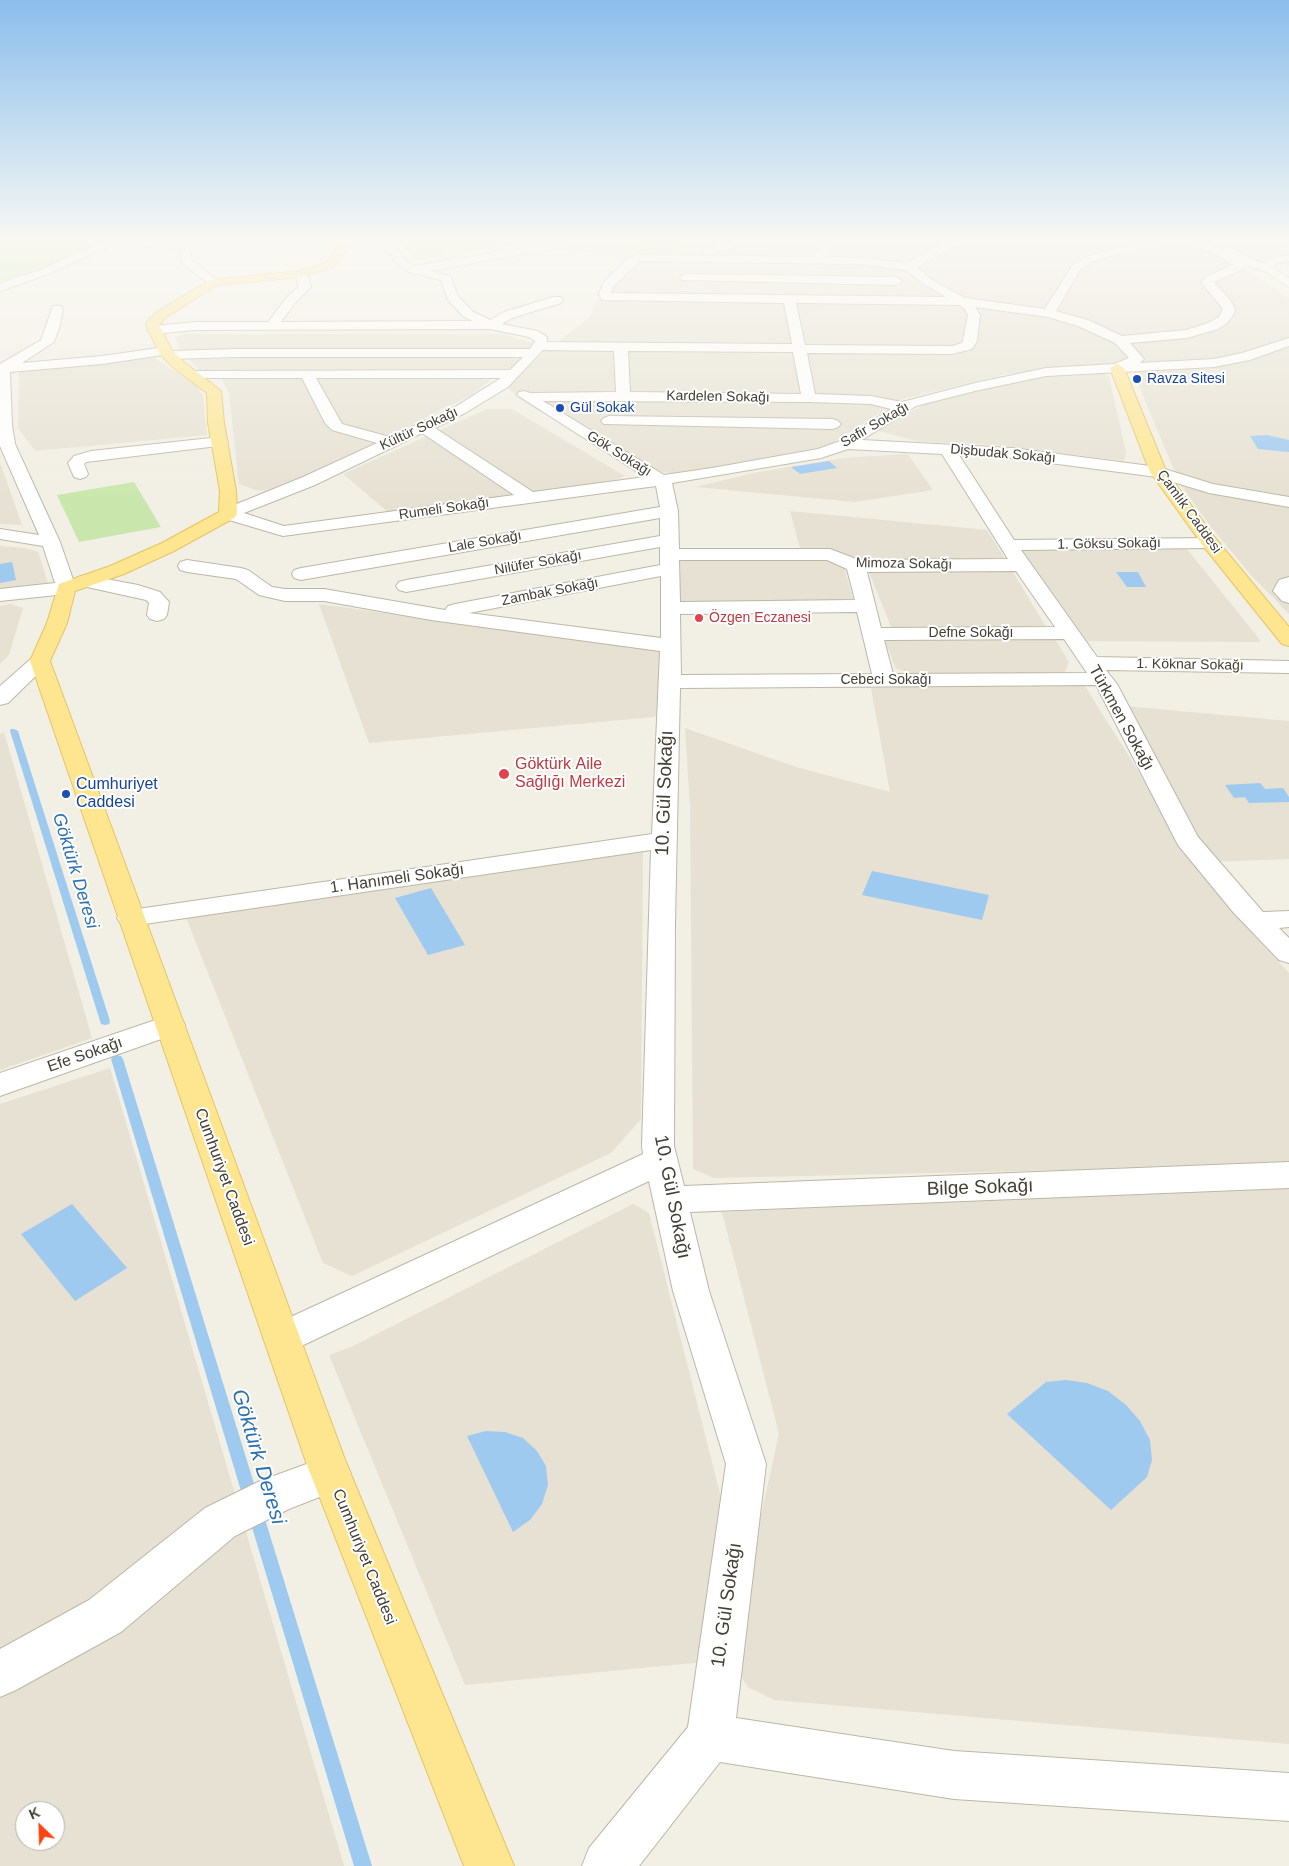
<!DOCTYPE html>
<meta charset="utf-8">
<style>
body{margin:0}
#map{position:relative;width:1289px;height:1866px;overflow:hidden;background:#f2efe4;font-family:Arial,sans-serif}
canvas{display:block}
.north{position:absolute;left:15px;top:1801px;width:50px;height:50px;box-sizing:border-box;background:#fff;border:1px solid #b4b2ae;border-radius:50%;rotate:336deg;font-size:14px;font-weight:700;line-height:20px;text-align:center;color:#443f34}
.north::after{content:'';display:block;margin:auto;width:18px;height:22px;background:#fb4413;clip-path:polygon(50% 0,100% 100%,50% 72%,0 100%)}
</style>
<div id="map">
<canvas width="1289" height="1866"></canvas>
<div class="north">K</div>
</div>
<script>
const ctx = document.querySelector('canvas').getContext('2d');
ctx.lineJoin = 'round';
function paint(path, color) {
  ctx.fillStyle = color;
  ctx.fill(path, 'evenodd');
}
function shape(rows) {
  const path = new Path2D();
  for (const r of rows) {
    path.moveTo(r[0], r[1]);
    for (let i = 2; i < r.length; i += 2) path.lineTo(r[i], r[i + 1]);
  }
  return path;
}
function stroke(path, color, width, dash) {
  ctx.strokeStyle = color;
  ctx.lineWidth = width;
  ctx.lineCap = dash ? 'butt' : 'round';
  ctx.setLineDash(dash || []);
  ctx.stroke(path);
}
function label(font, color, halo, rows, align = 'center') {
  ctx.font = font + ' Arial,sans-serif';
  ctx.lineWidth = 4;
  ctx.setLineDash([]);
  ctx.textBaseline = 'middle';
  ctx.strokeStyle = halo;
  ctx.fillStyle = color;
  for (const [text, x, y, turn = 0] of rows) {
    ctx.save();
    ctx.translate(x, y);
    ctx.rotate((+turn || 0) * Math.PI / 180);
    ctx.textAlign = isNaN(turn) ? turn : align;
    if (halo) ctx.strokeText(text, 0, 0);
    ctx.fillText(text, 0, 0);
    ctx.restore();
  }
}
paint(shape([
 [594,239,1201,239,1289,298,1289,338,1267,348,1239,357,1007,374,902,399,818,452,683,474,661,472,538,411,517,397,506,386,550,348,590,317,598,297,594,294,610,281,630,259,542,247],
 [1208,239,1289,239,1289,268,1282,264,1247,264],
 [183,334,504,334,535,344,509,371,200,371,184,355,175,338],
 [1289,345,1289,614,1250,574,1211,527,1180,484,1133,372,1140,369,1215,364],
 [140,358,154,358,196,385,203,396,207,435,35,451,18,428,19,371,101,364],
 [1091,371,1109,376,1126,452,1124,461,996,445,917,441,875,430,927,403,1054,372],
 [220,375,496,376,470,396,277,491,255,490,239,484,229,393],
 [487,409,512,409,625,476,610,482,388,512,343,474],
 [908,454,933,490,855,502,696,487,753,473,843,458],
 [0,462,22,525,0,524],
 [790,511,987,530,1007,562,867,564,801,552],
 [1178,538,1257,636,1260,642,1068,641,1008,541],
 [0,546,24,548,38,552,49,586,0,595],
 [820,559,844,567,854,602,679,603,678,561],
 [1011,569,1048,630,894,634,869,572],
 [10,604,23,608,9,655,0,664,0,606],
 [319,604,656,650,666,654,662,711,654,717,369,743],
 [1053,636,1069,662,1064,675,924,676,896,669,884,639],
 [1083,683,1190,854,1261,943,1289,973,1289,1165,714,1178,693,1169,690,805,685,728,796,767,890,792,871,688],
 [1113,705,1289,721,1289,859,1205,862],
 [4,732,92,1038,0,1070,0,734],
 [592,842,643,848,641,1119,611,1153,352,1276,323,1263,181,905],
 [110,1068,344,1866,0,1866,0,1104],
 [25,1811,55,1811,55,1841,25,1841],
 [1289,1184,1289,1744,774,1700,748,1687,729,1660,779,1434,722,1212],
 [633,1204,649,1213,721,1498,704,1662,465,1685,329,1355,353,1346]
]), '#e6e1d2');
paint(shape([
 [0,239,104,239,104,242,28,274,0,281],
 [394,239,551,239,415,260],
 [645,239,667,239,699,245,660,257,615,248],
 [134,482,161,527,79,542,57,495]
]), '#c9e7ac');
paint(shape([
 [1267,435,1289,440,1289,452,1258,449,1250,436],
 [829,461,837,468,800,474,791,467],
 [12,562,16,580,0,583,0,564],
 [1116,572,1138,572,1146,587,1127,587],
 [1260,783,1265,789,1283,788,1289,797,1289,802,1249,803,1245,797,1234,798,1225,785],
 [872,871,989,895,982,920,862,895],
 [431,888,465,945,428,955,395,898],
 [72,1204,127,1268,75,1301,21,1234],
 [1066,1380,1087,1383,1108,1391,1126,1405,1140,1421,1150,1440,1152,1460,1147,1477,1111,1510,1007,1414,1046,1382],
 [486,1431,505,1432,523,1438,537,1451,546,1466,548,1485,542,1504,530,1520,513,1532,467,1436]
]), '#9fcaf0');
paint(shape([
 [11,729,14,729,18,731,110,1021,109,1024,105,1025,101,1024,100,1021,10,731,11,729],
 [117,1055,121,1056,123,1059,372,1866,354,1866,111,1059,113,1056,117,1055]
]), '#9fcaf0');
const minor = shape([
 [109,239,189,244,192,261,220,282,218,284,210,284,182,264,180,249,114,244,46,275,0,291,0,283,38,271,109,239],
 [367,239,381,239,388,242,398,249,404,259,415,266,574,239,597,239,592,242,430,271,450,276,458,296,472,311,490,320,504,312,553,297,561,297,563,300,561,303,512,318,502,324,538,331,547,337,547,342,792,344,784,303,602,300,599,294,603,283,627,259,637,255,813,257,822,245,832,239,844,239,830,249,825,257,859,258,907,263,943,244,962,239,979,239,978,241,951,248,917,267,932,280,965,298,1045,309,1072,266,1083,258,1108,250,1167,239,1198,239,1222,250,1223,247,1231,247,1253,260,1266,264,1270,258,1289,255,1289,261,1278,263,1274,268,1289,278,1289,287,1264,271,1245,265,1243,269,1214,282,1230,300,1235,309,1234,314,1227,323,1218,329,1187,338,1130,343,1144,359,1140,363,1214,359,1242,353,1289,338,1289,346,1250,360,1214,367,1046,376,975,391,916,406,862,440,1012,448,1158,467,1213,484,1289,497,1289,507,1209,493,1157,477,1012,458,959,455,1014,540,1210,538,1216,539,1219,543,1216,547,1210,548,1021,550,1097,657,1289,661,1289,673,1106,670,1117,684,1198,837,1263,912,1289,911,1289,927,1279,928,1289,938,1289,963,1279,960,1233,912,1178,845,1096,685,680,688,675,923,674,1146,684,1186,1289,1162,1289,1188,690,1212,709,1291,766,1464,736,1718,954,1751,1289,1773,1289,1821,954,1799,720,1762,639,1866,582,1866,589,1848,688,1727,726,1464,673,1291,649,1181,295,1349,282,1354,269,1349,263,1338,269,1327,643,1154,642,1146,651,850,131,926,121,924,117,918,121,912,131,910,652,834,660,651,431,620,324,601,285,601,259,595,236,579,187,572,180,570,178,566,180,562,187,560,241,568,248,570,272,587,285,589,324,589,445,610,448,606,455,604,660,565,660,547,406,592,399,590,396,586,399,582,406,580,660,536,660,518,301,580,294,578,292,574,294,570,301,568,660,507,656,486,283,536,222,518,219,514,222,510,303,477,377,443,332,430,325,423,302,378,194,378,187,374,189,371,510,370,523,357,235,357,169,359,163,355,102,364,10,372,12,425,15,444,60,542,76,588,73,592,66,594,0,601,0,589,55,583,43,546,0,539,0,529,39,535,0,446,0,364,41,340,53,306,61,306,63,309,60,325,54,342,22,363,102,356,165,347,172,351,235,349,530,349,535,341,529,337,490,329,196,330,153,334,147,330,153,326,196,322,268,322,287,297,299,286,295,274,301,271,307,274,311,287,295,303,281,322,473,321,464,317,448,300,441,280,409,272,396,263,390,253,367,239],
 [1187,242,1223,258,1233,265,1207,276,1201,282,1223,309,1219,317,1208,323,1186,330,1122,336,1088,320,1056,311,1080,270,1091,262,1110,256,1187,242],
 [639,261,859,264,906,270,924,284,946,297,611,293,613,287,639,261],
 [796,303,959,305,964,308,968,315,963,341,962,343,952,346,805,345,796,303],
 [975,307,1048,317,1078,326,1115,343,1129,358,1114,364,1046,368,975,383,902,402,871,396,815,394,807,353,952,354,972,349,977,341,980,315,975,307],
 [543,350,614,351,616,392,530,393,524,391,519,392,517,395,645,477,533,492,435,428,465,413,508,387,543,350],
 [628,351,793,352,801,394,630,392,628,351],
 [316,378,501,378,455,407,390,437,342,424,316,378],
 [543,401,809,402,871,404,891,409,840,441,818,449,712,468,664,475,543,401],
 [422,433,514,495,284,526,244,513,315,485,422,433],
 [848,449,942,454,1008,559,859,560,830,549,679,549,678,511,672,483,821,458,848,449],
 [679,560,827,560,847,569,855,600,680,602,679,560],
 [1016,571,1055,627,881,628,867,572,1016,571],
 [661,576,661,638,469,613,661,576],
 [857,612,872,674,681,675,680,614,857,612],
 [1064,639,1087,673,893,674,884,640,1064,639],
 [739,239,755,239,754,241,708,255,702,252,704,250,739,239],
 [686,274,896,277,902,281,896,285,682,280,680,278,682,276,686,274],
 [609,416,833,419,838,421,841,424,838,427,833,429,604,424,601,421,604,418,609,416],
 [220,437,226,439,228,442,226,445,86,462,84,464,88,474,86,477,80,479,74,477,68,463,74,456,91,451,220,437],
 [85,575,138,585,160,592,169,602,167,615,164,619,157,621,150,619,147,615,149,603,146,600,78,585,76,581,78,577,85,575],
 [1289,577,1289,603,1282,601,1273,591,1279,580,1289,577],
 [40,655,47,657,50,661,47,665,8,703,0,705,0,686,33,657,40,655],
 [170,1015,181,1018,185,1025,181,1032,0,1096,0,1073,170,1015],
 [331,1455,345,1461,351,1474,345,1487,289,1509,235,1536,121,1632,16,1690,0,1697,0,1649,89,1600,205,1508,260,1481,331,1455]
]);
const major = shape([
 [345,239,356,239,333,267,301,277,217,285,165,318,159,325,171,349,185,363,221,391,224,423,236,491,237,514,234,518,174,551,124,574,75,591,67,623,50,661,347,1465,514,1866,464,1866,307,1465,30,661,47,623,59,584,110,566,162,543,219,512,220,491,208,423,207,393,175,369,160,354,146,325,147,322,157,312,210,280,300,271,325,263,345,239],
 [1117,364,1124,368,1166,471,1216,539,1289,627,1289,646,1282,644,1204,547,1150,472,1110,368,1117,364]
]);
stroke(minor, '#beb7a7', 2);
stroke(major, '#e4c461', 2);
paint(minor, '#fff');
paint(major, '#fee691');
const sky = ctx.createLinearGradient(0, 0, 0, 500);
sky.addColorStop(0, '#8bbdeb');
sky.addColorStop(0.48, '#f9f8f3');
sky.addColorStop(1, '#f9f8f300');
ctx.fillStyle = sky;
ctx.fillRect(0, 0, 1289, 500);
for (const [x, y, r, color] of [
 [1137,379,5,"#1a4fb4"],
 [560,408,5,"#1a4fb4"],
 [699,618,5,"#e0444e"],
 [504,774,6,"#e0444e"],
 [66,794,5,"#1a4fb4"]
]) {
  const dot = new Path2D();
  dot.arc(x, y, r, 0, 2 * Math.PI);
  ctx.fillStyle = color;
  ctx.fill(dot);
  stroke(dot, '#fff', 2);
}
label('14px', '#164399', '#fff', [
 ["Ravza Sitesi",1147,379],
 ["Gül Sokak",570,408]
], 'left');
label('14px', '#443f34', '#fff', [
 ["Kardelen Sokağı",718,397,1],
 ["Safir Sokağı",875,425,-30],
 ["Kültür Sokağı",419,429,-25],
 ["Gök Sokağı",619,454,32],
 ["Dişbudak Sokağı",1003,454,5],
 ["Rumeli Sokağı",444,509,-8],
 ["Çamlık Caddesi",1189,512,54],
 ["Lale Sokağı",485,542,-10],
 ["1. Göksu Sokağı",1109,544,-1],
 ["Nilüfer Sokağı",538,563,-10],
 ["Mimoza Sokağı",904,564,1],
 ["Zambak Sokağı",550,592,-11],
 ["Defne Sokağı",971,633],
 ["1. Köknar Sokağı",1190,665,1],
 ["Cebeci Sokağı",886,680]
]);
label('14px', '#be3a42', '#fff', [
 ["Özgen Eczanesi",709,618]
], 'left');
label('16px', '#443f34', '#fff', [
 ["Türkmen Sokağı",1121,718,61],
 ["1. Hanımeli Sokağı",397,879,-8],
 ["Efe Sokağı",85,1055,-19],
 ["Cumhuriyet Caddesi",224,1177,70],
 ["Cumhuriyet Caddesi",364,1557,68]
]);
label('16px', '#be3a42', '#fff', [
 ["Göktürk Aile",515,765],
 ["Sağlığı Merkezi",515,783]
], 'left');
label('16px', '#164399', '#fff', [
 ["Cumhuriyet",76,785],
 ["Caddesi",76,803]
], 'left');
label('italic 18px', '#2d71b0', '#fff', [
 ["Göktürk Deresi",75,871,73]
]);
label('19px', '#443f34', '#fff', [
 ["10. Gül Sokağı",665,793,-88],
 ["Bilge Sokağı",980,1188,-2],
 ["10. Gül Sokağı",672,1197,79],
 ["10. Gül Sokağı",727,1605,-82]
]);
label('italic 21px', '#2d71b0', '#fff', [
 ["Göktürk Deresi",258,1457,73]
]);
</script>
